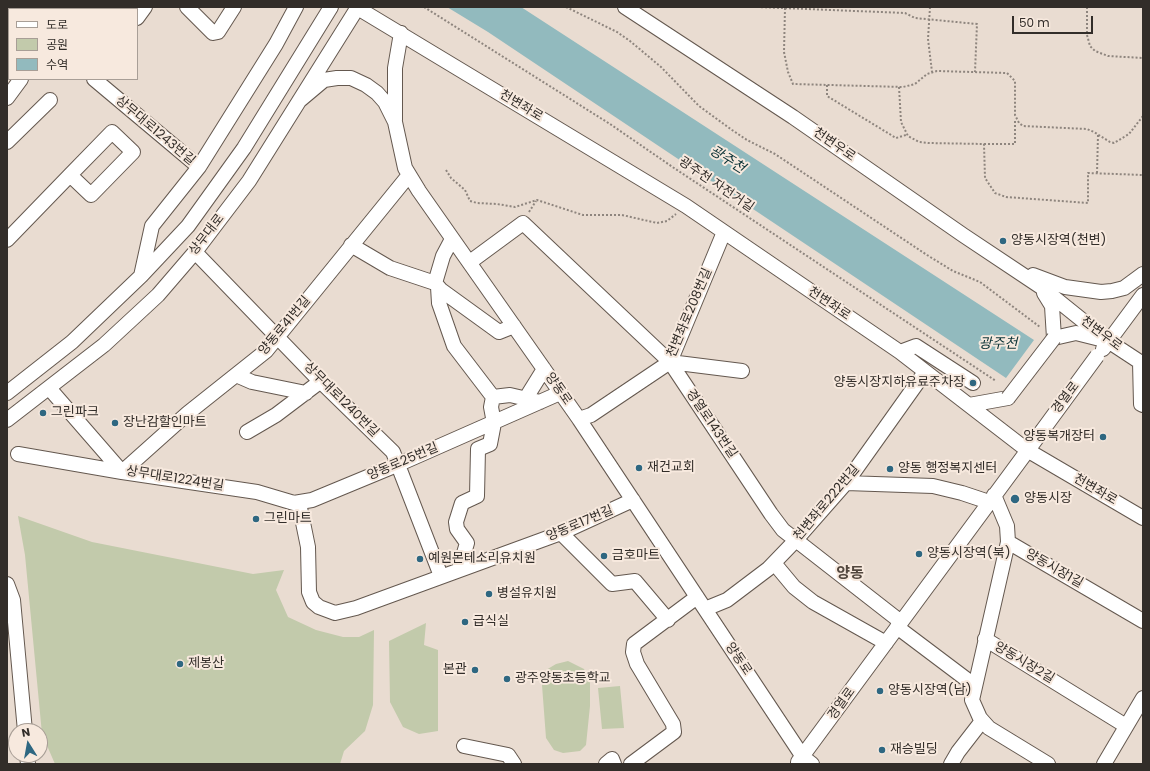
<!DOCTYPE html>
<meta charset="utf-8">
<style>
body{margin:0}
#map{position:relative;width:1150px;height:771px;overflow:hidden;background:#e9dcd1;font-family:Poppins,"Noto Sans KR",sans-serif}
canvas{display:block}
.frame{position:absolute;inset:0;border:8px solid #322d29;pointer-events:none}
.legend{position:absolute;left:8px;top:8px;width:130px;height:72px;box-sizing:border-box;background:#f7e9de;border:1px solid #a89e96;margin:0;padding:5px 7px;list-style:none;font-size:12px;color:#322d29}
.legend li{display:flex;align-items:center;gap:8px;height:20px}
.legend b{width:20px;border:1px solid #a89e96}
.north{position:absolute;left:8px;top:723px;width:40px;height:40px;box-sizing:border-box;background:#f7e9de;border:1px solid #a89e96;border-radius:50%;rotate:349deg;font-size:11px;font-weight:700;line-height:16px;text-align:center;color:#322d29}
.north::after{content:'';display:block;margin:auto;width:14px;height:18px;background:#2e6781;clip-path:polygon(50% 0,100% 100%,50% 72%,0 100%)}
.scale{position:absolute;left:1012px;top:16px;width:81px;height:18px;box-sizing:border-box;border:2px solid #322d29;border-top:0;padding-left:5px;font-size:12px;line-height:14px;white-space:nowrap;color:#322d29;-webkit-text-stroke:3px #f7e9de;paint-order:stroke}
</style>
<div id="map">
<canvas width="1150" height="771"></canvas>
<div class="frame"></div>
<ul class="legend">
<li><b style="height:5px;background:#fff"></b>도로</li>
<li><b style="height:11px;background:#c2caab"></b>공원</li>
<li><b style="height:11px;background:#92babe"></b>수역</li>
</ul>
<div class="north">N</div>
<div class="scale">50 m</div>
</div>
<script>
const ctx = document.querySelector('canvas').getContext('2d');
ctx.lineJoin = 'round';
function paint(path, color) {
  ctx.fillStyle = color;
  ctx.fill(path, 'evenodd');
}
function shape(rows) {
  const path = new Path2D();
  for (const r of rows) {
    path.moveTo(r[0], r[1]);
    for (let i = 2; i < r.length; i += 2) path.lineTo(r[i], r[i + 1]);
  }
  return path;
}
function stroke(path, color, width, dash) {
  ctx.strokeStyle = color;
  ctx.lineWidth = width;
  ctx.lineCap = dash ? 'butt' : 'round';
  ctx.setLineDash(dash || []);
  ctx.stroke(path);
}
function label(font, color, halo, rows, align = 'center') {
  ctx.font = font + ' Poppins,"Noto Sans KR",sans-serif';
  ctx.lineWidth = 4;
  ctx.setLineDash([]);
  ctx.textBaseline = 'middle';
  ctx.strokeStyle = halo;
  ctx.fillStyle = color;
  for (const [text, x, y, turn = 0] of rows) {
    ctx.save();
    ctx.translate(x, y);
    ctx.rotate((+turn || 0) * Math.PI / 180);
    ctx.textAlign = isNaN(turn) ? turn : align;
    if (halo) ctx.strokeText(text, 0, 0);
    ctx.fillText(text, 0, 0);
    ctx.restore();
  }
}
paint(shape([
 [18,516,92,542,253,574,284,570,276,590,288,617,316,630,343,637,359,637,374,630,373,705,365,731,344,751,340,764,55,764,42,734,25,555],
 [426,623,424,645,438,650,438,731,419,734,403,727,390,702,389,641],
 [568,661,584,669,590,683,590,706,586,745,580,751,563,753,554,750,546,738,542,685,546,670,556,664],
 [620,686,624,728,602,729,598,688]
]), '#c2caab');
paint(shape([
 [447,7,521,7,1034,340,1006,378,488,32]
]), '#92babe');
const minor = shape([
 [23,7,27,9],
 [187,7,213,33,218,32,234,7],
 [356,7,686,206,900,352,1027,450,1143,518],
 [625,7,793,117,963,235,1041,287,1108,341,1143,364],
 [48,9,48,7],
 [137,18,145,7],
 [94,79,199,167],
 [7,98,21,79],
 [299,101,324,80,337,78,351,78,366,85,377,93,385,102,395,122,405,168,419,191,579,419,803,757,812,764],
 [395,120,395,68,401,33],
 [7,142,50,100],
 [7,240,70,175,112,132,133,152,91,195,70,175],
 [351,245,390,268,435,283,441,290,499,332,514,326],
 [195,252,314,375,393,452,441,576],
 [470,262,523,223,670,362,771,514,783,530,901,622],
 [1033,275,1065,287,1101,292,1112,291,1124,288,1143,274],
 [141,276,152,226,199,167,276,44,296,7],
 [435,283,443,256,452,239],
 [438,287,439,303,454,346,493,397],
 [1044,293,1052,306,1054,338,1076,333,1104,340],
 [1103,349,1143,295],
 [900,352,916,346,973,383],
 [670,362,742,371],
 [1140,362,1141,404,1143,405],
 [236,375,252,382,306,393],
 [49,388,122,472,257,492,294,503,312,500,399,464,560,393],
 [7,393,72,342,141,276,188,226,244,148,331,7],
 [526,398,544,369],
 [969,405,1008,398],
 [579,419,591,415,670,362,724,232],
 [7,420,104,345,158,295,195,252,249,181,358,7],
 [247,432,276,415,321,381],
 [18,454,122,472,188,413,266,351,409,175],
 [846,483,933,486,962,493,989,502],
 [994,495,1007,526,1008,542,972,700,980,718,989,728,1048,764],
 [299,503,308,547,309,592,313,602,319,607,335,613,356,608,561,533,633,500],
 [561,533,612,584,635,581,668,620],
 [1008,542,1143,621],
 [774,563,794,587,813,602,886,643],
 [459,570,467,543,457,529,456,522,462,503,477,496,478,449,490,444,494,423,491,407,493,397,510,395,540,402],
 [7,584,13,600,25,731],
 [705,609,727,600,768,569,795,541,846,483,925,372],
 [897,627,974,685],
 [985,639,1126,726],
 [464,746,508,755,514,764],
 [27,755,28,764],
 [798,762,1042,431],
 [606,764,612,759,614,764],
 [631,764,674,732,673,724,637,664,633,652,634,644,697,597],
 [951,764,958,752,982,721],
 [1104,764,1143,698]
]);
stroke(minor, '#64584f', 16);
stroke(shape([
 [424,7,610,124,674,168,996,381],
 [566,7,617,32,630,41,661,67,699,106,732,130,747,140,775,154,927,255,953,271,980,282,1040,327],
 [757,7,905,13,915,18,977,24,975,72],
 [930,7,928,39,932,72],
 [1087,7,1087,35,1090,46,1095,51,1108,56,1143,58],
 [785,8,784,52,788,72,793,84,903,87,915,84,927,74,937,71,1007,73,1015,81,1015,115,1019,123,1023,126,1087,129,1094,132,1110,142,1114,143,1129,134,1143,116],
 [827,85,827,96,896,138,906,135],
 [899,87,901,122,908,136,919,142,928,143,984,144,985,178,995,193,1006,197,1088,203,1088,173,1143,175],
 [984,144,1015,144,1015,119],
 [446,170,451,178,465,190,470,201,477,203,497,204,515,207,537,200,583,215,622,215,657,223,667,221,676,214],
 [1097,173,1098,135],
 [529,212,536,201]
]), '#8e857e', 2, [2, 2]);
stroke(minor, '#fff', 14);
const minorBridge = shape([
 [1008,398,1054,338],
 [1042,431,1097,356]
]);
stroke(minorBridge, '#64584f', 16, []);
stroke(minorBridge, '#fff', 14);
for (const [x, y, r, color] of [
 [1003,241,4,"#2e6781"],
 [973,383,4,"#2e6781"],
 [43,413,4,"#2e6781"],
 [115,423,4,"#2e6781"],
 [1103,437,4,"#2e6781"],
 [639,468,4,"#2e6781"],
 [890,469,4,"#2e6781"],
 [1015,499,5,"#2e6781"],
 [256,519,4,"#2e6781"],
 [919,554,4,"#2e6781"],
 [604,556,4,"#2e6781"],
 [420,559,4,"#2e6781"],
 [489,594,4,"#2e6781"],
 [465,622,4,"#2e6781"],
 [180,664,4,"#2e6781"],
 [475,670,4,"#2e6781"],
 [507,679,4,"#2e6781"],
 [880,691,4,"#2e6781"],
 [882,750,4,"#2e6781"]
]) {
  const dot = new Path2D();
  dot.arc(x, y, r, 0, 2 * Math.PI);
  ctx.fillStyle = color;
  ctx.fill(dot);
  stroke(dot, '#f7e9de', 1.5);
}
label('13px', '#322d29', '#f7e9de', [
 ["천변좌로",521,106,31],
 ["상무대로1243번길",155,131,40],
 ["천변우로",834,145,35],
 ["광주천 자전거길",716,185,34],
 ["상무대로",207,235,-52],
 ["천변좌로",829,304,34],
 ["천변좌로208번길",690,313,-67],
 ["양동로41번길",285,326,-50],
 ["천변우로",1101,334,37],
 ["양동로",558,389,55],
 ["경열로",1066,398,-53],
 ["상무대로1240번길",341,400,45],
 ["경열로143번길",711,424,56],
 ["양동로25번길",403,462,-23],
 ["상무대로1224번길",175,479,9],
 ["천변좌로",1095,490,30],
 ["천변좌로222번길",827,503,-50],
 ["양동로17번길",580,524,-23],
 ["양동시장1길",1054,569,30],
 ["양동로",738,659,56],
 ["양동시장2길",1024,663,31],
 ["경열로",842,704,-54]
]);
label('13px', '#322d29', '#f7e9de', [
 ["양동시장역(천변)",1011,241],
 ["양동시장지하유료주차장",965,383,"right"],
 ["그린파크",51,413],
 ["장난감할인마트",123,423],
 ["양동복개장터",1095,437,"right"],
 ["재건교회",647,468],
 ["양동 행정복지센터",898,469],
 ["양동시장",1024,499],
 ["그린마트",264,519],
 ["양동시장역(북)",927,554],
 ["금호마트",612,556],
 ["예원몬테소리유치원",428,559],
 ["병설유치원",497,594],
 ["급식실",473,622],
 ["제봉산",188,664],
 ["본관",467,670,"right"],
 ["광주양동초등학교",515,679],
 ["양동시장역(남)",888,691],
 ["재승빌딩",890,750]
], 'left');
label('italic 14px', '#0b3337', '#f7e9de', [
 ["광주천",727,160,32],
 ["광주천",998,344]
]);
label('bold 15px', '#52473e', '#f7e9de', [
 ["양동",850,574]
]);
</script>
